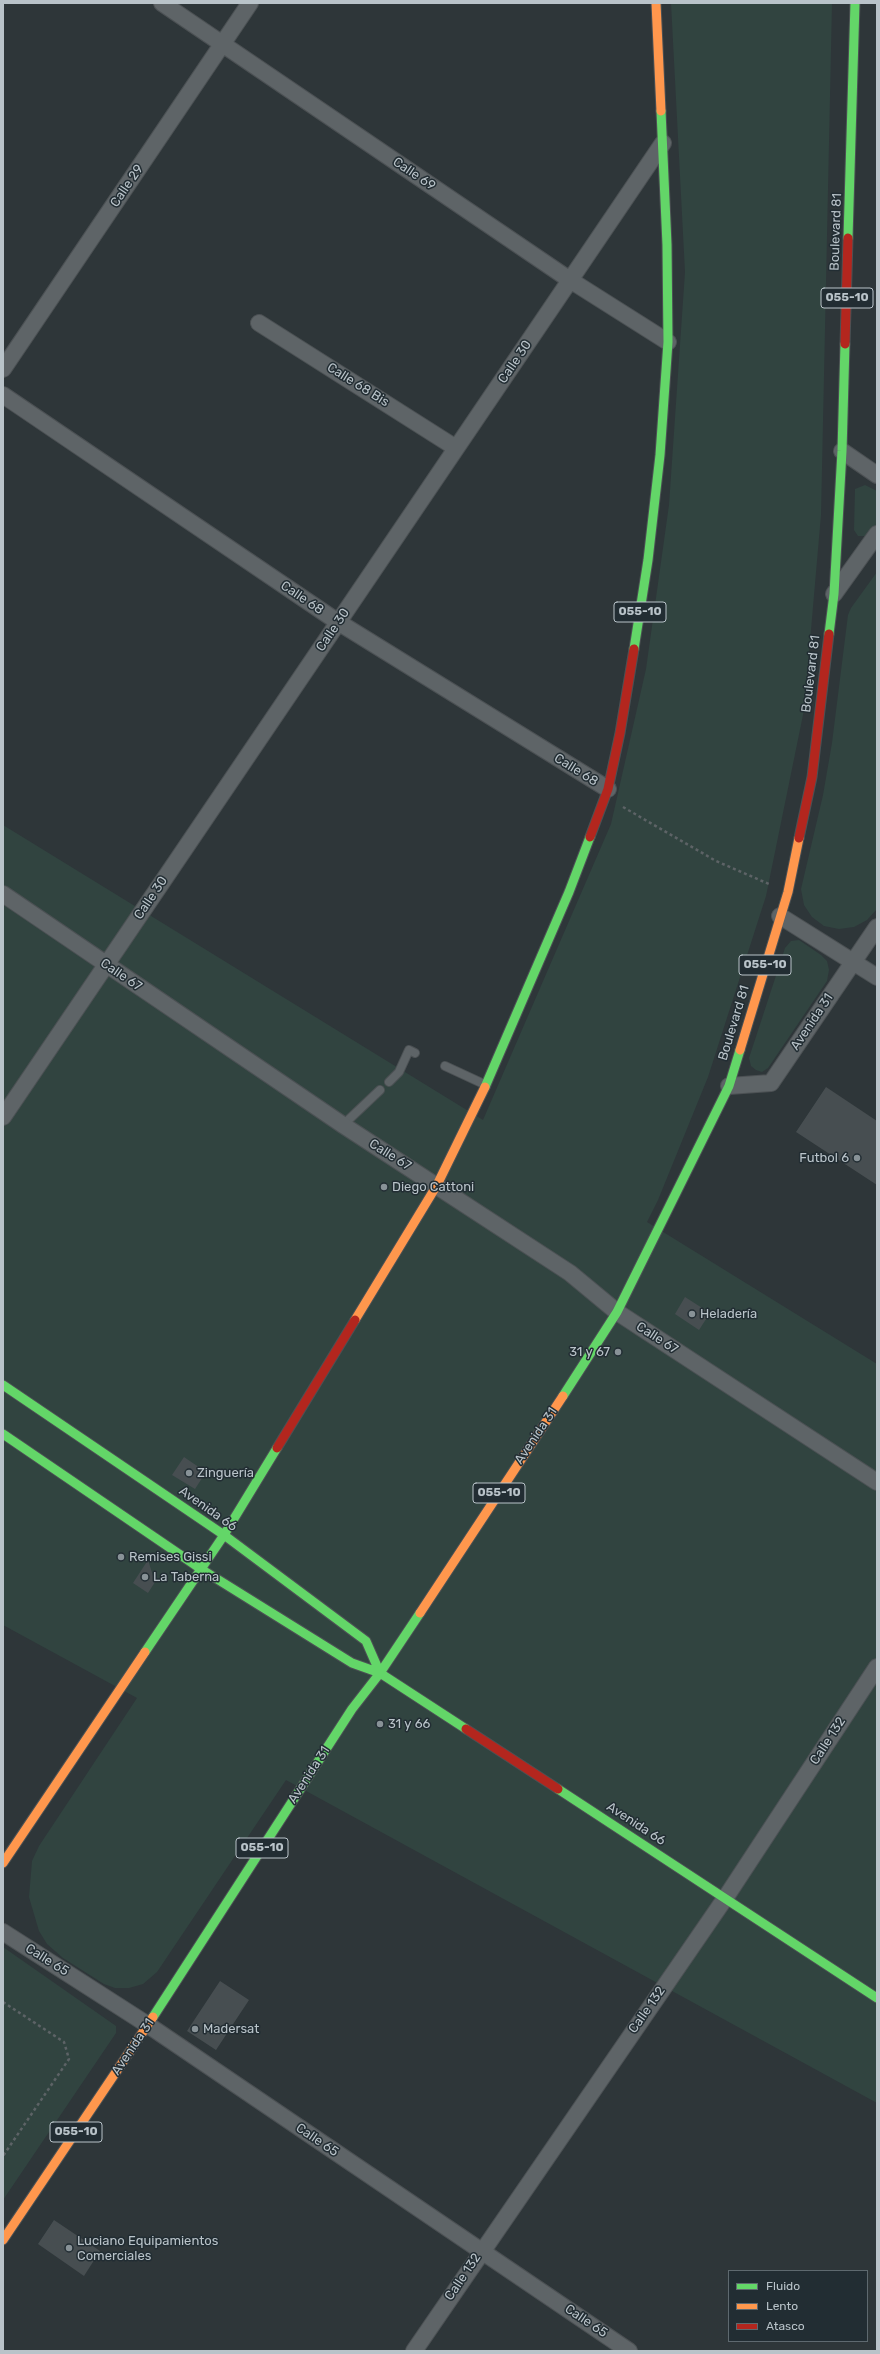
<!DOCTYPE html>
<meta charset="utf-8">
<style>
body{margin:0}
#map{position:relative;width:880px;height:2354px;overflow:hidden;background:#2e3639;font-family:Rubik,sans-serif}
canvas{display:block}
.frame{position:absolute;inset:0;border:4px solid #b9c3c9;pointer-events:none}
.legend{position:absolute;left:728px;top:2270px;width:140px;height:72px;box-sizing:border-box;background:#222d33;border:1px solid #5e696f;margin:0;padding:5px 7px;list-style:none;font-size:12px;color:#b9c3c9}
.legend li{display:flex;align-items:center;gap:8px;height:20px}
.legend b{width:20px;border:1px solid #5e696f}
</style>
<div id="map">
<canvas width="880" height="2354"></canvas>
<div class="frame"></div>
<ul class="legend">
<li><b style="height:5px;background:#63d668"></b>Fluido</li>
<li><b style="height:5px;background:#ff974d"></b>Lento</li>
<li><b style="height:5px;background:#b3261e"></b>Atasco</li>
</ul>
</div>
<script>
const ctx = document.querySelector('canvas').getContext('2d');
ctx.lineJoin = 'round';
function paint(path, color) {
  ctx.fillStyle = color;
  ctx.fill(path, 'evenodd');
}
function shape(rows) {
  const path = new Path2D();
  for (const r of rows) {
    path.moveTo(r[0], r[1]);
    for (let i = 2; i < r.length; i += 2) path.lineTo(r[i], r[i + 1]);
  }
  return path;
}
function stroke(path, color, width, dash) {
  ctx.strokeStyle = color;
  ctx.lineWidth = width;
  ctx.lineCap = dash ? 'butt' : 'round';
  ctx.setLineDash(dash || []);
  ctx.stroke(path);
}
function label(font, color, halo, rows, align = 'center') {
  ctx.font = font + ' Rubik,sans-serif';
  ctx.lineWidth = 3;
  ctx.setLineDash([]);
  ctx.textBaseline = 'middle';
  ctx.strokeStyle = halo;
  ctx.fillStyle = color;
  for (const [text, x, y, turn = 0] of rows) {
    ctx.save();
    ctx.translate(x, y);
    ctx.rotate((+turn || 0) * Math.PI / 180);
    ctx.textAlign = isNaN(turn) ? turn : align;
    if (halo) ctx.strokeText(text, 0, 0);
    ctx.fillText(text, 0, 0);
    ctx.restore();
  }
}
paint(shape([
 [671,3,832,3,821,515,804,710,766,896,708,1077,658,1200,647,1222,877,1364,877,2103,286,1780,157,1972,143,1984,129,1988,115,1988,104,1984,63,1958,47,1944,39,1931,29,1897,32,1861,39,1846,137,1698,3,1625,3,825,483,1120,611,824,646,669,669,505,685,272],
 [865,485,877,491,877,526,870,536,858,536,854,530,855,489],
 [877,572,877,909,867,920,854,927,839,929,824,926,812,917,804,905,801,889,823,795,832,743,848,615,851,608],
 [799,940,821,955,827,961,829,970,827,981,768,1068,762,1072,756,1070,751,1066,749,1058,785,948,791,941],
 [3,1947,116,2026,116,2033,3,2200]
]), '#314440');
paint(shape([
 [826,1087,877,1121,877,1185,796,1132],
 [685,1297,710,1313,699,1330,675,1314],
 [184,1457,206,1472,195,1489,172,1475],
 [148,1560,155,1582,148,1593,133,1583],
 [220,1981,249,2000,216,2050,187,2031],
 [54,2220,100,2251,84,2276,38,2244]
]), '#474e51');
const lane = shape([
 [445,1066,486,1085],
 [389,1082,399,1072,409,1050,415,1053],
 [343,1125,380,1090]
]);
const street = shape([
 [162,3,570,280,668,342],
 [259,323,456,448],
 [3,369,250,3],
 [3,395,338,622,608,789],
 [842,451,877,475],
 [834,594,877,534],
 [3,894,343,1125,570,1273,617,1312,877,1482],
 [780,916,877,977],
 [729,1086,771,1083,877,927],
 [3,1117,663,143],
 [3,1932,148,2025,629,2351],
 [414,2351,726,1897,877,1667]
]);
const fast = shape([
 [848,238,855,3],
 [829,634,834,594,842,451,845,344],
 [634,649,648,560,660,455,668,342,667,245,661,111],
 [485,1087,569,892,590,837],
 [3,1385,224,1535,366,1641,380,1673],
 [563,1396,617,1312,729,1086,740,1050],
 [3,1434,201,1569,352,1663,380,1673,466,1729],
 [145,1652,224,1535,277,1448],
 [558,1789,877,1998],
 [153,2017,352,1709,380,1673,420,1613]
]);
const slow = shape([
 [656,3,661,111],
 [740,1050,788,892,799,838],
 [355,1320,437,1185,485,1087],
 [420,1613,563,1396],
 [3,1863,145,1652],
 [3,2240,153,2017]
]);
const jam = shape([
 [845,344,848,238],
 [590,837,608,789,620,733,634,649],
 [799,838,812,777,829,634],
 [277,1448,355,1320],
 [466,1729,558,1789]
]);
stroke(lane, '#4c5154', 10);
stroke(street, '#4c5154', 18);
stroke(fast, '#4c5154', 11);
stroke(slow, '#4c5154', 11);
stroke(jam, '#4c5154', 11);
stroke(shape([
 [623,807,716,861,769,884],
 [3,2002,64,2042,69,2059,3,2156]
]), '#5d6366', 2.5, [3, 3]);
stroke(lane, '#5e6467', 8);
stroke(street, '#5e6467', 16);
stroke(fast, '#63d668', 9);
stroke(slow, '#ff974d', 9);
stroke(jam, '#b3261e', 9);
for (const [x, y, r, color] of [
 [857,1158,4,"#889297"],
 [384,1187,4,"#889297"],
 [692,1314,4,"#889297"],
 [618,1352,4,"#889297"],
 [189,1473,4,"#889297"],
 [121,1557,4,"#889297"],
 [145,1577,4,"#889297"],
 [380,1724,4,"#889297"],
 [195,2029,4,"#889297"],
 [69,2248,4,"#889297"]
]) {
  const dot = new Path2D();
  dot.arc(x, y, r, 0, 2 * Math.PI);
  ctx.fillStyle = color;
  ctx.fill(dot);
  stroke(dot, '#222d33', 1.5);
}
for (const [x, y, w] of [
 [847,298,52],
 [640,612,52],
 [765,965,52],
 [499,1493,52],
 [262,1848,52],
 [76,2132,52]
]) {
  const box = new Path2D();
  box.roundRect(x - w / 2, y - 10, w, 20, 3);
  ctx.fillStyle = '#222d33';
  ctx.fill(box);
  stroke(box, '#b9c3c9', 1);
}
label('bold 12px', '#b9c3c9', null, [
 ["055-10",847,298],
 ["055-10",640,612],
 ["055-10",765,965],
 ["055-10",499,1493],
 ["055-10",262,1848],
 ["055-10",76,2132]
]);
label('13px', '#b9c3c9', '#222d33', [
 ["Calle 69",414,174,34],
 ["Calle 29",127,186,-56],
 ["Boulevard 81",836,232,-88],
 ["Calle 30",515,362,-56],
 ["Calle 68 Bis",358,385,32],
 ["Calle 68",302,598,34],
 ["Calle 30",333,630,-56],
 ["Boulevard 81",811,674,-83],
 ["Calle 68",576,770,32],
 ["Calle 30",151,898,-56],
 ["Calle 67",121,975,34],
 ["Avenida 31",812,1022,-56],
 ["Boulevard 81",734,1023,-73],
 ["Calle 67",390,1155,32],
 ["Calle 67",657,1338,33],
 ["Avenida 31",536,1436,-56],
 ["Avenida 66",208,1509,35],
 ["Calle 132",828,1741,-57],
 ["Avenida 31",309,1775,-57],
 ["Avenida 66",636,1824,33],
 ["Calle 65",47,1960,32],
 ["Calle 132",647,2010,-55],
 ["Avenida 31",133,2047,-56],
 ["Calle 65",317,2140,34],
 ["Calle 132",463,2277,-56],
 ["Calle 65",586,2321,34]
]);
label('13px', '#b9c3c9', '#222d33', [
 ["Futbol 6",849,1158,"right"],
 ["Diego Cattoni",392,1187],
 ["Heladería",700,1314],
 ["31 y 67",610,1352,"right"],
 ["Zinguería",197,1473],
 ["Remises Gissi",129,1557],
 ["La Taberna",153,1577],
 ["31 y 66",388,1724],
 ["Madersat",203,2029],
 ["Luciano Equipamientos",77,2241],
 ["Comerciales",77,2256]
], 'left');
</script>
